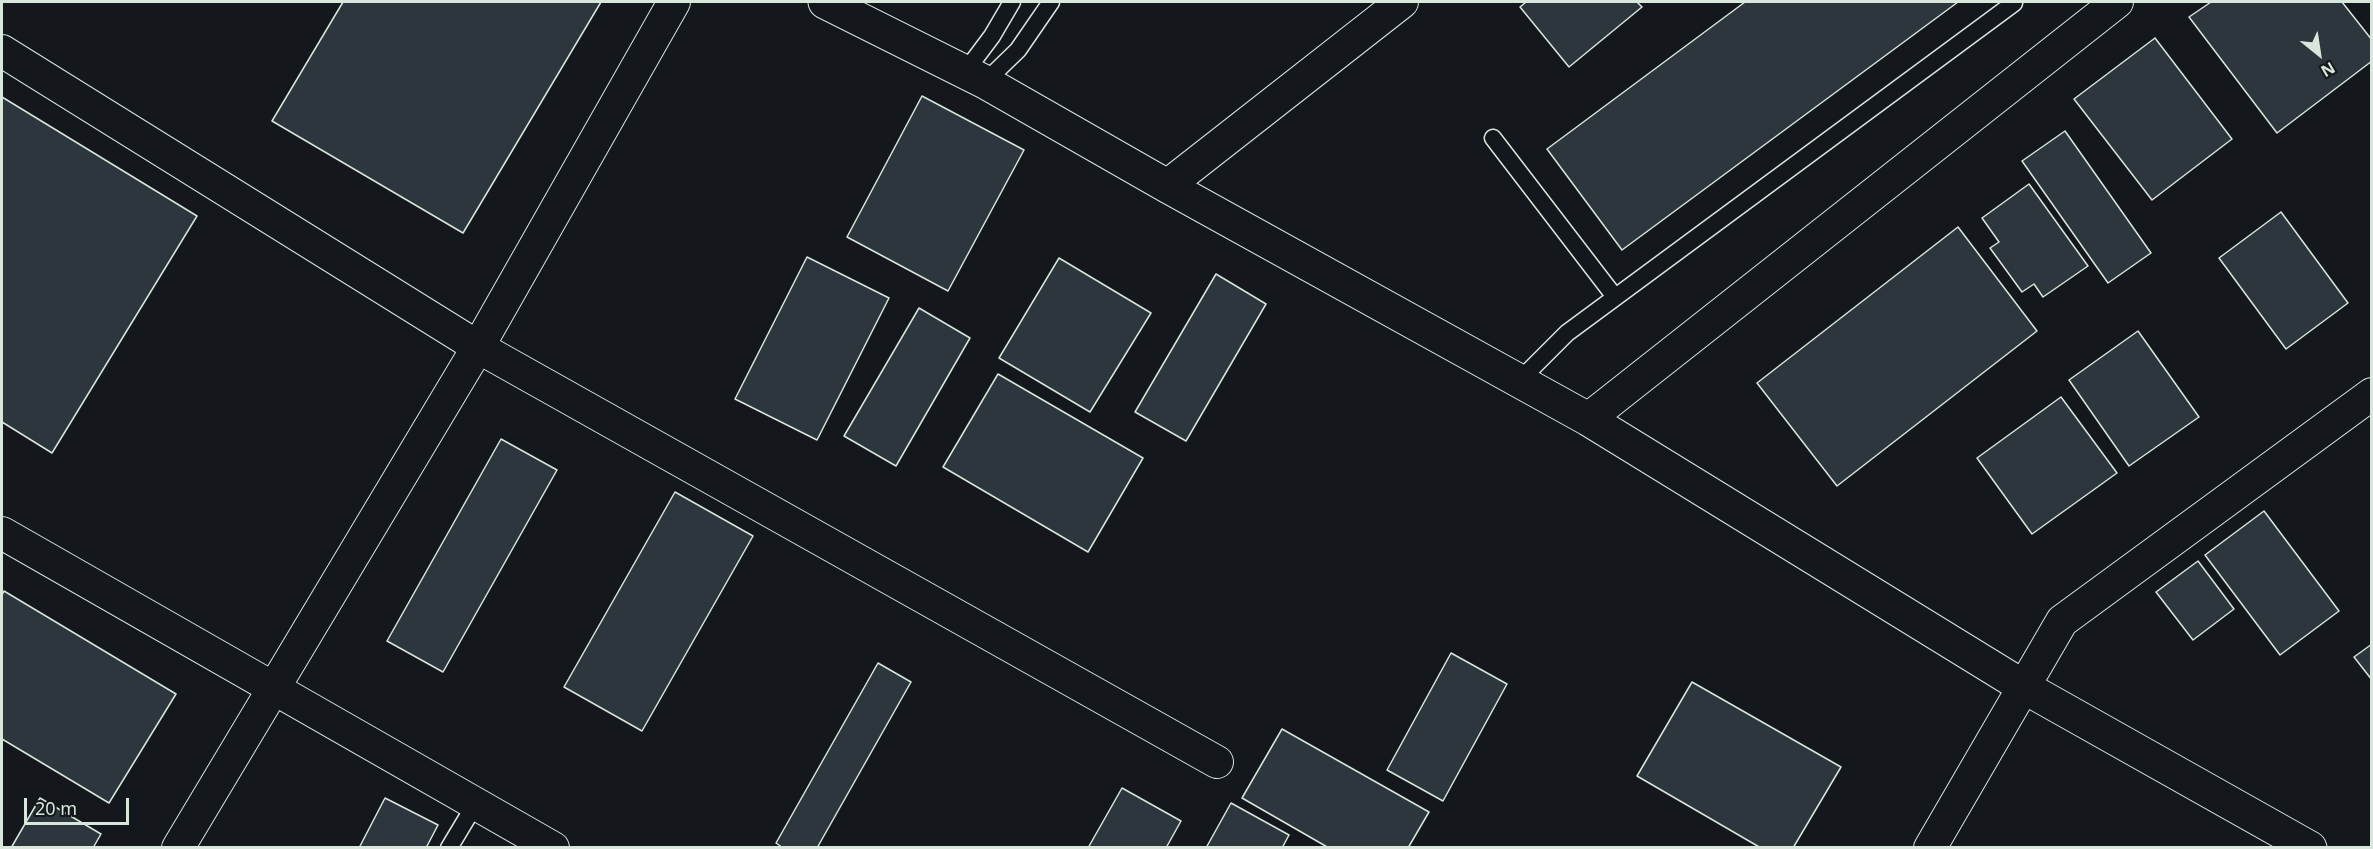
<!DOCTYPE html>
<style>
body{margin:0}
#map{position:relative;width:2373px;height:849px;overflow:hidden;background:#14181c;font-family:"Noto Sans",sans-serif}
canvas{display:block}
.frame{position:absolute;inset:0;border:3px solid #d8e6dc;pointer-events:none}
.north{position:absolute;left:2289px;top:24px;width:60px;height:60px;-webkit-text-stroke:4px #14181c;paint-order:stroke;rotate:150deg;font-size:16px;font-weight:700;line-height:24px;text-align:center;color:#d8e6dc}
.north::after{content:'';display:block;margin:auto;width:21px;height:27px;background:#d8e6dc;clip-path:polygon(50% 0,100% 100%,50% 72%,0 100%)}
.scale{position:absolute;left:24px;top:798px;width:105px;height:27px;box-sizing:border-box;border:3px solid #d8e6dc;border-top:0;padding-left:8px;font-size:18px;line-height:21px;white-space:nowrap;color:#d8e6dc;-webkit-text-stroke:4px #14181c;paint-order:stroke}
</style>
<div id="map">
<canvas width="2373" height="849"></canvas>
<div class="frame"></div>
<div class="north">N</div>
<div class="scale">20 m</div>
</div>
<script>
const ctx = document.querySelector('canvas').getContext('2d');
ctx.lineJoin = 'round';
function paint(path, color) {
  ctx.fillStyle = color;
  ctx.fill(path, 'evenodd');
}
function shape(rows) {
  const path = new Path2D();
  for (const r of rows) {
    path.moveTo(r[0], r[1]);
    for (let i = 2; i < r.length; i += 2) path.lineTo(r[i], r[i + 1]);
  }
  return path;
}
function stroke(path, color, width, dash) {
  ctx.strokeStyle = color;
  ctx.lineWidth = width;
  ctx.lineCap = dash ? 'butt' : 'round';
  ctx.setLineDash(dash || []);
  ctx.stroke(path);
}
const building = shape([
 [343,2,601,2,463,233,272,121,343,2],
 [1526,2,1637,2,1642,7,1569,67,1520,7,1526,2],
 [1745,2,1958,2,1622,250,1547,149,1745,2],
 [2211,2,2342,2,2372,40,2372,61,2277,133,2189,17,2211,2],
 [2155,38,2232,139,2152,200,2074,99,2155,38],
 [922,96,1024,150,948,291,847,237,922,96],
 [2,97,197,216,52,453,2,422,2,97],
 [2065,131,2151,253,2108,283,2022,161,2065,131],
 [2029,184,2088,266,2043,297,2034,284,2022,292,1990,248,1999,242,1982,218,2029,184],
 [2281,212,2348,303,2286,349,2219,258,2281,212],
 [1958,227,2037,331,1837,486,1757,383,1958,227],
 [807,257,889,298,817,440,735,399,807,257],
 [1059,258,1151,313,1090,412,999,358,1059,258],
 [1216,274,1266,304,1186,441,1135,412,1216,274],
 [919,308,970,338,896,466,844,436,919,308],
 [2138,331,2199,417,2129,466,2069,380,2138,331],
 [998,374,1143,458,1088,552,943,467,998,374],
 [2061,397,2117,473,2032,534,1977,458,2061,397],
 [501,439,557,470,443,672,387,641,501,439],
 [675,492,753,536,642,731,564,687,675,492],
 [2264,511,2339,611,2280,655,2205,555,2264,511],
 [2198,561,2234,609,2193,640,2156,592,2198,561],
 [4,591,176,694,109,803,2,739,2,595,4,591],
 [2372,644,2372,680,2354,657,2372,644],
 [1451,653,1507,684,1443,801,1387,770,1451,653],
 [878,663,911,682,817,848,783,848,776,843,878,663],
 [1692,682,1841,767,1793,848,1761,848,1637,776,1692,682],
 [1282,729,1429,812,1408,848,1329,848,1242,798,1282,729],
 [1122,788,1181,821,1166,848,1088,848,1122,788],
 [40,798,101,834,93,848,11,848,40,798],
 [385,798,438,825,426,848,359,848,385,798],
 [1231,803,1289,835,1282,848,1206,848,1231,803]
]);
paint(building, '#2c363c');
stroke(building, '#d8e6dc', 1.5);
const lane = shape([
 [965,72,992,36,1012,2],
 [985,82,1018,50,1051,2],
 [1493,138,1615,297],
 [1519,381,1567,333,2014,3],
 [449,848,476,803]
]);
const street = shape([
 [2,51,478,347,1217,762],
 [1167,186,1402,2],
 [1588,419,2117,2],
 [2,533,553,848],
 [178,848,478,347,674,2],
 [1930,848,2062,621,2372,394]
]);
const secondary = shape([
 [825,2,985,82,1167,186,1588,419,2024,687,2310,848]
]);
stroke(lane, '#d8e6dc', 19);
stroke(street, '#d8e6dc', 34);
stroke(secondary, '#d8e6dc', 35);
stroke(lane, '#14181c', 16);
stroke(street, '#14181c', 32);
stroke(secondary, '#14181c', 33);
</script>
